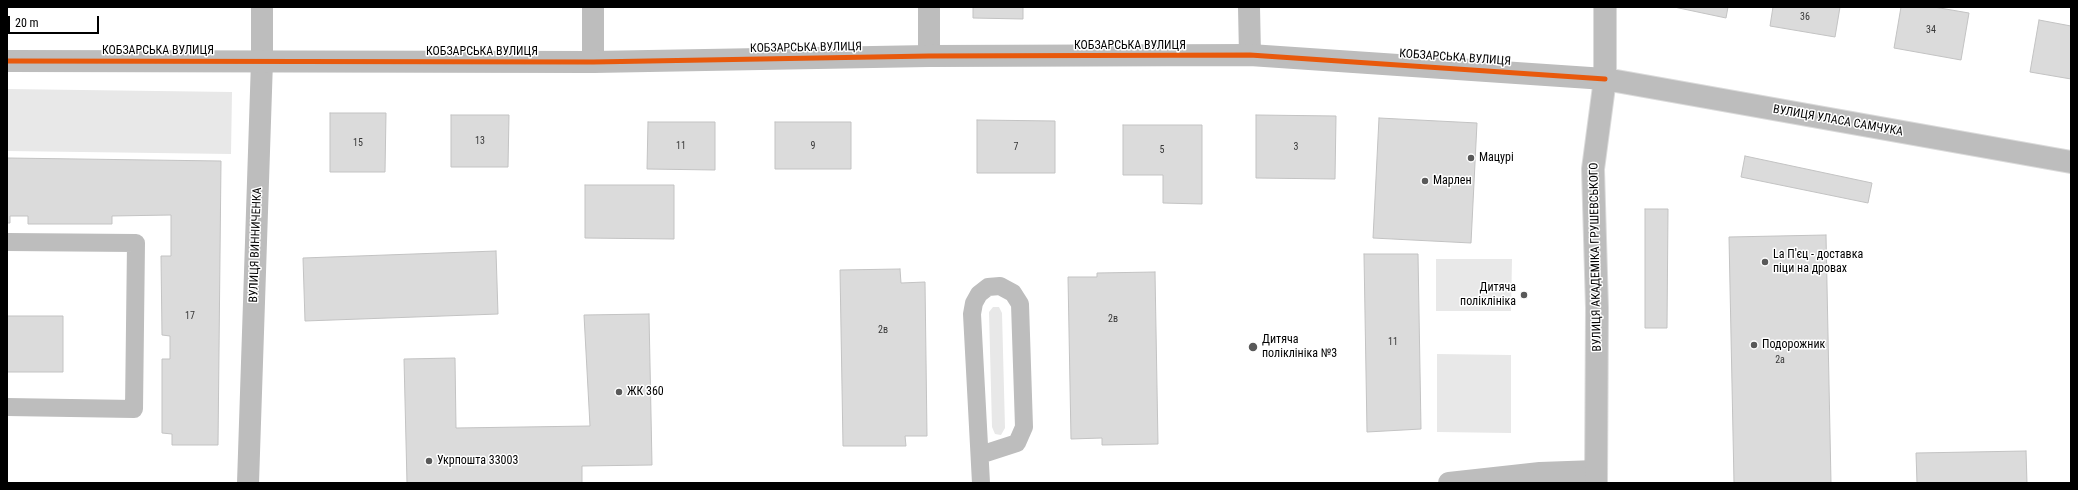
<!DOCTYPE html>
<meta charset="utf-8">
<style>
body{margin:0}
#map{position:relative;width:2078px;height:490px;overflow:hidden;background:#fff;font-family:"Roboto Condensed",sans-serif}
canvas{display:block}
.frame{position:absolute;inset:0;border:8px solid #000;pointer-events:none}
.scale{position:absolute;left:8px;top:16px;width:91px;height:18px;box-sizing:border-box;border:2px solid #000;border-top:0;padding-left:5px;font-size:12px;line-height:14px;white-space:nowrap;color:#000;-webkit-text-stroke:3px #fff;paint-order:stroke}
</style>
<div id="map">
<canvas width="2078" height="490"></canvas>
<div class="frame"></div>
<div class="scale">20 m</div>
</div>
<script>
const ctx = document.querySelector('canvas').getContext('2d');
ctx.lineJoin = 'round';
function paint(path, color) {
  ctx.fillStyle = color;
  ctx.fill(path, 'evenodd');
}
function shape(rows) {
  const path = new Path2D();
  for (const r of rows) {
    path.moveTo(r[0], r[1]);
    for (let i = 2; i < r.length; i += 2) path.lineTo(r[i], r[i + 1]);
  }
  return path;
}
function stroke(path, color, width, dash) {
  ctx.strokeStyle = color;
  ctx.lineWidth = width;
  ctx.lineCap = dash ? 'butt' : 'round';
  ctx.setLineDash(dash || []);
  ctx.stroke(path);
}
function label(font, color, halo, rows, align = 'center') {
  ctx.font = font + ' "Roboto Condensed",sans-serif';
  ctx.lineWidth = 3;
  ctx.setLineDash([]);
  ctx.textBaseline = 'middle';
  ctx.strokeStyle = halo;
  ctx.fillStyle = color;
  for (const [text, x, y, turn = 0] of rows) {
    ctx.save();
    ctx.translate(x, y);
    ctx.rotate((+turn || 0) * Math.PI / 180);
    ctx.textAlign = isNaN(turn) ? turn : align;
    if (halo) ctx.strokeText(text, 0, 0);
    ctx.fillText(text, 0, 0);
    ctx.restore();
  }
}
paint(shape([
 [7,89,232,92,231,154,7,151],
 [1436,259,1512,259,1511,311,1436,311],
 [993,307,999,307,1002,313,1005,428,1001,435,995,434,992,427,989,312],
 [1437,354,1511,355,1511,433,1437,432]
]), '#e8e8e8');
const building = shape([
 [973,7,1023,7,1023,19,973,18,973,7],
 [1674,7,1728,7,1726,18,1674,7],
 [1773,7,1840,7,1835,37,1770,26,1773,7],
 [1901,7,1934,7,1969,13,1961,60,1894,48,1901,7],
 [2039,20,2071,26,2071,79,2030,72,2039,20],
 [330,113,386,113,385,172,330,172,330,113],
 [451,115,509,115,508,167,451,167,451,115],
 [1256,115,1336,116,1335,179,1256,178,1256,115],
 [1379,118,1477,123,1471,243,1373,238,1379,118],
 [977,120,1055,121,1055,173,977,173,977,120],
 [648,122,715,122,715,170,647,169,648,122],
 [775,122,851,122,851,169,775,169,775,122],
 [1123,125,1202,125,1202,204,1163,203,1163,175,1123,175,1123,125],
 [1745,156,1872,183,1868,203,1741,177,1745,156],
 [7,158,221,161,218,445,172,445,172,434,162,433,162,359,170,359,170,336,162,335,161,256,171,256,171,215,112,216,112,224,28,224,28,216,10,216,10,223,7,223,7,158],
 [585,185,674,185,674,239,585,238,585,185],
 [1645,209,1668,209,1667,328,1645,328,1645,209],
 [1826,235,1831,483,1734,483,1729,237,1826,235],
 [496,251,498,314,305,321,303,258,496,251],
 [1364,254,1418,254,1421,429,1367,432,1364,254],
 [900,269,901,283,925,282,927,436,905,436,906,446,843,446,840,270,900,269],
 [1155,272,1158,444,1102,445,1102,438,1071,439,1068,277,1097,277,1097,273,1155,272],
 [649,314,652,465,582,466,582,483,407,483,404,359,455,358,456,428,590,426,584,315,649,314],
 [7,316,63,316,63,372,7,372,7,316],
 [2026,451,2027,483,1917,483,1916,453,2026,451]
]);
paint(building, '#dbdbdb');
stroke(building, '#c3c3c3', 1);
const primary = shape([
 [1605,79,2071,162],
 [1596,483,1597,308,1593,169,1605,79,1605,7]
]);
stroke(primary, '#dbdbdb', 24);
stroke(shape([
 [7,242,136,243,134,409,7,407],
 [980,455,1017,443,1024,427,1020,304,1013,293,1000,286,988,287,979,294,974,303,972,314,981,483]
]), '#bdbdbd', 18);
stroke(shape([
 [593,7,593,62],
 [929,7,929,56],
 [1249,7,1250,55],
 [248,483,262,61,262,7]
]), '#bdbdbd', 22);
stroke(shape([
 [7,61,593,62,929,56,1250,55,1605,79],
 [1449,483,1540,473,1596,471]
]), '#bdbdbd', 22);
stroke(primary, '#bdbdbd', 22);
stroke(shape([
 [7,61,593,62,929,56,1250,55,1605,79]
]), '#e8590c', 5);
for (const [x, y, r, color] of [
 [1471,158,4,"#595959"],
 [1425,181,4,"#595959"],
 [1765,262,4,"#595959"],
 [1524,295,4,"#595959"],
 [1754,345,4,"#595959"],
 [1253,347,5,"#595959"],
 [619,392,4,"#595959"],
 [429,461,4,"#595959"]
]) {
  const dot = new Path2D();
  dot.arc(x, y, r, 0, 2 * Math.PI);
  ctx.fillStyle = color;
  ctx.fill(dot);
  stroke(dot, '#fff', 1.5);
}
label('10px', '#373737', null, [
 ["36",1805,17],
 ["34",1931,30],
 ["13",480,141],
 ["15",358,143],
 ["11",681,146],
 ["9",813,146],
 ["7",1016,147],
 ["3",1296,147],
 ["5",1162,150],
 ["17",190,316],
 ["2в",1113,319],
 ["2в",883,330],
 ["11",1393,342],
 ["2а",1780,360]
]);
label('12px', '#000', '#fff', [
 ["КОБЗАРСЬКА ВУЛИЦЯ",1130,46],
 ["КОБЗАРСЬКА ВУЛИЦЯ",806,48,-1],
 ["КОБЗАРСЬКА ВУЛИЦЯ",158,51],
 ["КОБЗАРСЬКА ВУЛИЦЯ",482,52],
 ["КОБЗАРСЬКА ВУЛИЦЯ",1455,58,4],
 ["ВУЛИЦЯ УЛАСА САМЧУКА",1838,121,10],
 ["ВУЛИЦЯ ВИННИЧЕНКА",256,245,-88],
 ["ВУЛИЦЯ АКАДЕМІКА ГРУШЕВСЬКОГО",1596,257,-91]
]);
label('12px', '#000', '#fff', [
 ["Мацурі",1479,158],
 ["Марлен",1433,181],
 ["La П'єц - доставка",1773,255],
 ["піци на дровах",1773,269],
 ["Дитяча",1516,288,"right"],
 ["поліклініка",1516,302,"right"],
 ["Дитяча",1262,340],
 ["поліклініка №3",1262,354],
 ["Подорожник",1762,345],
 ["ЖК 360",627,392],
 ["Укрпошта 33003",437,461]
], 'left');
</script>
